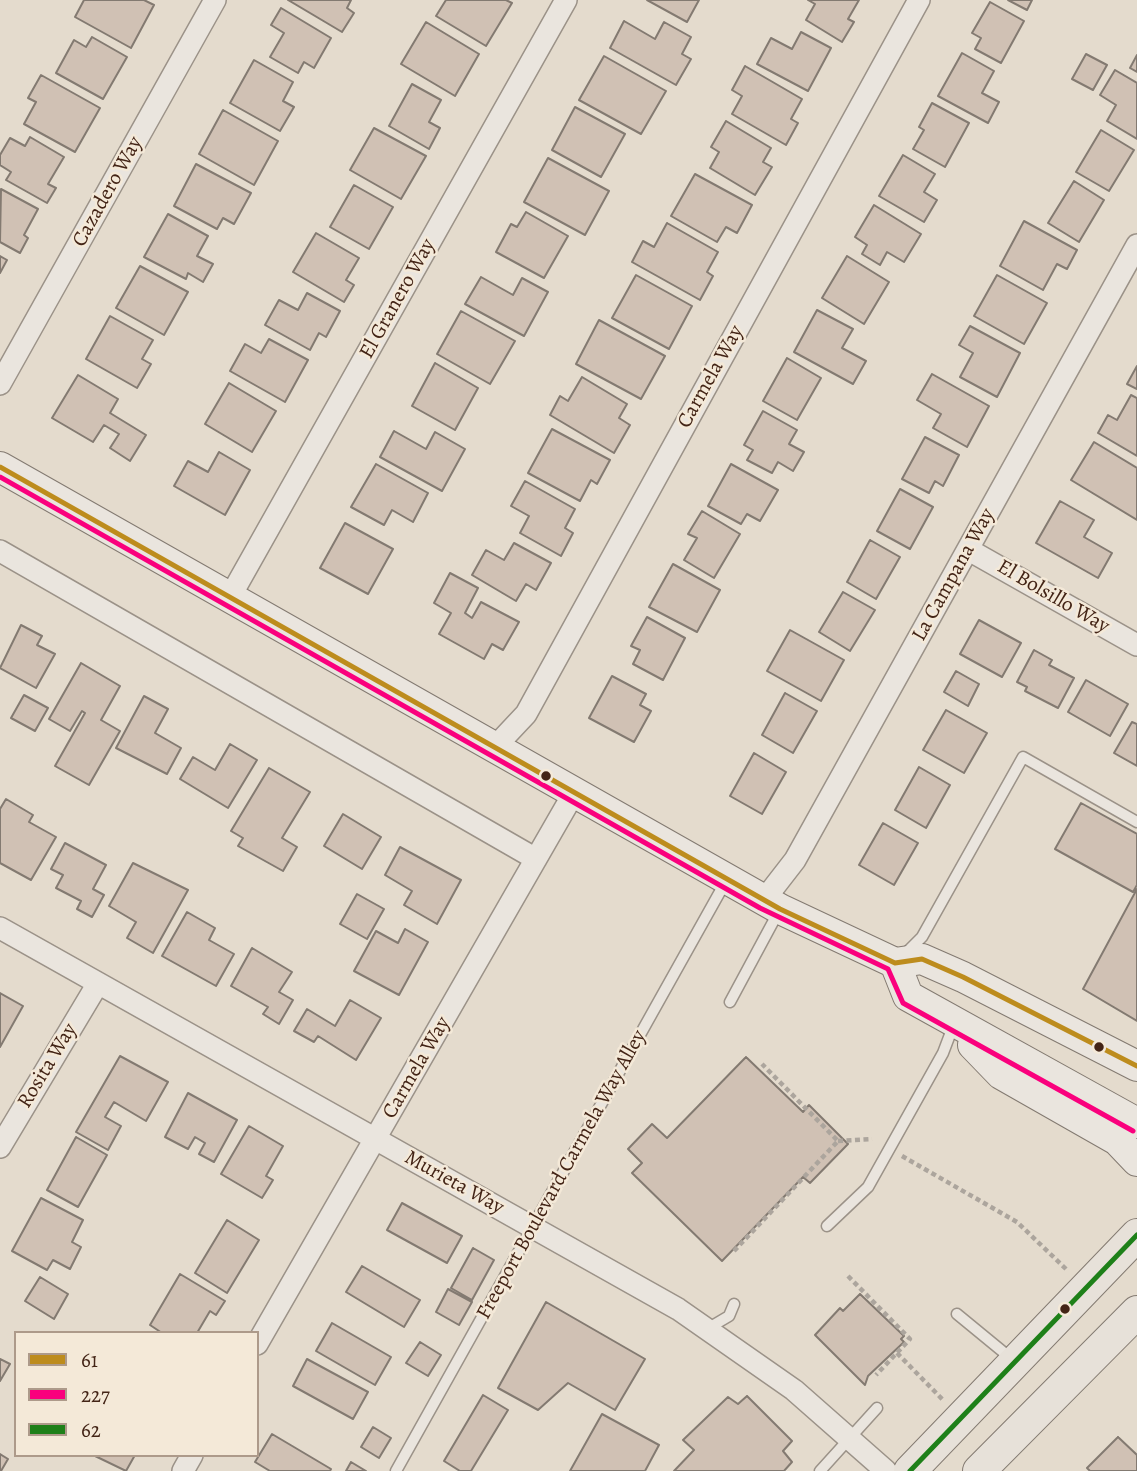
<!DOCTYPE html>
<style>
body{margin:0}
#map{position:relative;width:1137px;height:1471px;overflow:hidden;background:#e4dbcd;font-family:Alegreya,serif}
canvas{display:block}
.legend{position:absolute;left:14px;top:1331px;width:245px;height:126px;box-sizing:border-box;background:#f4e9d8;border:2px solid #ad9a8a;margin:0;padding:9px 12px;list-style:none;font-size:21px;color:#432416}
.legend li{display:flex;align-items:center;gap:14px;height:35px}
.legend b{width:35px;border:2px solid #ad9a8a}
</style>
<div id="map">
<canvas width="1137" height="1471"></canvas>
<ul class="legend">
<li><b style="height:9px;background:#bd8c1d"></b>61</li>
<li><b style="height:9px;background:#fa007d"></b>227</li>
<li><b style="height:9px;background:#1e8019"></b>62</li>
</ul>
</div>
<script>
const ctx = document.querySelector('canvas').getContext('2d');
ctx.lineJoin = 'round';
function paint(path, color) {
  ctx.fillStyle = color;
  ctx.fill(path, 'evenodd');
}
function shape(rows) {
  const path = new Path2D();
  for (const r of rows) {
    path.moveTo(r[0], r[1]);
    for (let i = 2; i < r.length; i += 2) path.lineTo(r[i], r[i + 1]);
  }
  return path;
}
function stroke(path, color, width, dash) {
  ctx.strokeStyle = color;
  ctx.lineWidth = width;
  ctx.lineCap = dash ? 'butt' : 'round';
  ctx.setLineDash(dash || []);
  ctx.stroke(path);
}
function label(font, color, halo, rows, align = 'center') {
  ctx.font = font + ' Alegreya,serif';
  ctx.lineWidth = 5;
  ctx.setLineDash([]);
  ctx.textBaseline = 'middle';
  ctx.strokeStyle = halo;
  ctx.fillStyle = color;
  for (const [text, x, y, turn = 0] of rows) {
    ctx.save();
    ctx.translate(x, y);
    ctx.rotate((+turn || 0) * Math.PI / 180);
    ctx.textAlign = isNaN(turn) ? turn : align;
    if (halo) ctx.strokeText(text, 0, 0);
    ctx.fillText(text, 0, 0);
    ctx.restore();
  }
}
const building = shape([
 [84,0,144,0,154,5,131,48,75,17,84,0],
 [288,0,351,0,347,8,354,13,342,32,288,0],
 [446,0,506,0,512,3,486,46,436,16,446,0],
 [647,0,699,0,687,22,647,0],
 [808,0,859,0,848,19,854,22,842,42,806,20,815,4,808,0],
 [1008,0,1032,0,1027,10,1008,0],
 [990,2,1024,21,1001,63,975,49,981,38,972,33,990,2],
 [281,8,331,38,314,68,304,62,298,73,270,57,284,33,271,25,281,8],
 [624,21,655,39,664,22,691,37,682,54,691,59,676,85,610,48,624,21],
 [426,22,479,54,455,96,401,64,426,22],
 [801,32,831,48,808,91,757,64,771,38,792,49,801,32],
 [92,37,127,57,103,99,56,73,74,40,86,47,92,37],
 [962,53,994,71,982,93,999,102,988,123,938,96,962,53],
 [1086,54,1107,65,1093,90,1072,79,1086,54],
 [1137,55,1137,72,1130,68,1137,55],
 [604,56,666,91,641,134,579,100,604,56],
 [254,60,293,82,283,101,294,107,280,131,230,103,254,60],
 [745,66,802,99,791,119,798,123,786,145,732,114,742,96,732,90,745,66],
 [1115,70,1137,83,1137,139,1107,121,1116,105,1100,95,1115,70],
 [41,75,100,108,75,152,24,124,36,102,28,98,41,75],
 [412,84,441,100,429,122,440,128,429,149,389,126,412,84],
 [932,103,969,123,945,167,913,149,924,130,919,127,932,103],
 [575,107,625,134,601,177,552,150,575,107],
 [223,110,278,141,254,185,199,154,223,110],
 [726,121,771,148,763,162,772,167,755,195,710,168,719,152,711,147,726,121],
 [374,128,426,156,401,199,350,170,374,128],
 [1101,130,1134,150,1109,191,1076,172,1101,130],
 [30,137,64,157,48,184,56,188,47,203,6,180,11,172,0,165,0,155,10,138,25,146,30,137],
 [903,155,935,174,924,192,937,200,924,222,879,196,903,155],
 [548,158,609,191,585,235,524,202,548,158],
 [196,164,251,193,234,224,223,218,217,229,174,206,196,164],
 [695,174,752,205,737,233,726,227,717,242,671,216,695,174],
 [1074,181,1104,200,1079,242,1048,223,1074,181],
 [354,185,393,207,369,249,330,227,354,185],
 [1,189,38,209,24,235,28,238,20,253,0,242,1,189],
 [874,205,921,234,904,262,887,252,880,265,862,254,867,245,855,237,874,205],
 [526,212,568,236,544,278,496,252,511,224,517,227,526,212],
 [168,214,208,236,197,256,213,264,203,282,188,273,186,279,144,257,168,214],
 [1024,221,1077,250,1067,269,1057,264,1043,290,1000,266,1024,221],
 [667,223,718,252,707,272,713,276,700,300,632,262,643,241,654,247,667,223],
 [316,233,359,258,346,280,354,285,344,302,293,272,316,233],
 [0,256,7,260,0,273,0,256],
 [847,256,889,282,864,324,822,298,847,256],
 [140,266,188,292,164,335,116,308,140,266],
 [636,275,692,306,669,349,612,318,636,275],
 [997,275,1047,303,1024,344,974,316,997,275],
 [481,277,513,295,522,278,548,292,524,336,465,304,481,277],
 [307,293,340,311,326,337,319,333,310,350,265,325,279,300,298,310,307,293],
 [817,310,853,329,842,348,866,361,853,384,794,352,817,310],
 [461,311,515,341,490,384,437,354,461,311],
 [110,316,153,340,142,359,151,364,137,388,86,359,110,316],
 [599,320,665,356,641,399,576,364,599,320],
 [970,326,1020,353,997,397,960,377,973,353,959,345,970,326],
 [269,339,308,360,285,402,230,371,245,344,261,353,269,339],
 [787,358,821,378,797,420,763,401,787,358],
 [435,363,478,388,455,430,412,406,435,363],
 [1137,366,1137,389,1127,384,1137,366],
 [932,374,989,406,967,447,933,428,941,414,917,400,932,374],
 [78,375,118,399,110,413,146,435,130,461,110,448,119,434,104,425,93,442,52,418,78,375],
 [582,377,627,404,619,418,630,425,614,453,550,415,560,396,568,401,582,377],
 [229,383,276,411,252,452,205,424,229,383],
 [1131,395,1137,398,1137,456,1098,433,1108,415,1117,420,1131,395],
 [763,411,797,430,789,444,804,452,793,471,778,462,772,473,747,460,753,450,744,445,763,411],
 [552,429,610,460,597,484,591,480,580,501,528,473,552,429],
 [394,431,426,449,435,432,465,449,442,491,380,457,394,431],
 [925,437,959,455,943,486,935,481,929,493,902,479,925,437],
 [1094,442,1137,468,1137,520,1071,480,1094,442],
 [219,452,250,470,225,515,174,486,188,461,208,472,219,452],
 [376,464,428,493,413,522,392,510,384,525,351,507,376,464],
 [731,464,778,490,760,521,747,514,741,524,708,506,731,464],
 [525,481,575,509,565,528,573,533,561,556,520,533,529,516,511,506,525,481],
 [900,489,933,507,910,549,877,531,900,489],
 [1060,501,1094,520,1084,537,1112,553,1098,578,1036,543,1060,501],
 [702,511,740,534,714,578,684,560,697,538,688,534,702,511],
 [345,523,393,549,368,594,320,568,345,523],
 [870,540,900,557,876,599,847,582,870,540],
 [514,543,551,563,536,590,526,584,516,601,472,575,486,550,504,560,514,543],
 [673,564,720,590,697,632,649,607,673,564],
 [450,573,478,588,465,613,472,618,481,602,519,622,503,650,492,644,484,659,439,634,451,613,434,603,450,573],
 [843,592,875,610,850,651,819,632,843,592],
 [647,617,685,638,663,680,633,664,640,650,631,646,647,617],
 [979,620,1021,643,1002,677,960,654,979,620],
 [21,625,42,636,37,645,55,654,36,688,0,668,21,625],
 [790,630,844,660,821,701,767,671,790,630],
 [1034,650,1052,660,1049,665,1074,678,1058,708,1025,691,1027,687,1017,682,1034,650],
 [81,663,120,686,101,720,120,731,89,785,55,766,85,713,82,711,70,731,49,719,81,663],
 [956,671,979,684,968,706,944,692,956,671],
 [612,676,646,694,640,705,651,711,634,742,589,718,612,676],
 [1086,680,1128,704,1110,736,1068,712,1086,680],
 [785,693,817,711,793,753,762,735,785,693],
 [24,695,48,708,35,731,11,718,24,695],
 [144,696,168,709,155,733,181,748,167,774,116,748,144,696],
 [946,710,987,733,964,773,923,750,946,710],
 [1132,722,1137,724,1137,766,1114,753,1132,722],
 [230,744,257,760,228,808,180,779,193,757,215,770,230,744],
 [754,753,786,772,762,814,730,796,754,753],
 [919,767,950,785,926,828,895,810,919,767],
 [269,768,310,792,282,838,297,847,283,871,238,846,243,838,231,831,269,768],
 [6,799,33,815,29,822,56,837,31,880,0,863,0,809,6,799],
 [1081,803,1137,834,1137,885,1133,892,1055,849,1081,803],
 [343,814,381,837,362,869,324,846,343,814],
 [883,823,918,843,894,885,859,865,883,823],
 [65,843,106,865,93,889,104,895,92,917,77,909,81,901,56,888,63,875,51,869,65,843],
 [400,847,461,880,437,924,404,905,412,891,385,875,400,847],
 [133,863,188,890,153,953,127,938,136,922,109,906,133,863],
 [1137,889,1137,1021,1083,989,1137,889],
 [357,894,384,909,367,939,340,924,357,894],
 [187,912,215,928,209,940,234,954,216,986,162,956,187,912],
 [405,929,428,942,399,995,354,971,376,931,398,943,405,929],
 [252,948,292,972,279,992,293,1000,279,1024,263,1014,268,1007,231,986,252,948],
 [0,993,23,1006,0,1047,0,993],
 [350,1000,381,1018,356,1060,318,1036,314,1042,294,1031,307,1009,335,1026,350,1000],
 [120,1056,168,1082,146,1121,114,1102,105,1117,121,1126,108,1150,76,1132,120,1056],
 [746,1057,803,1112,809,1105,848,1144,810,1183,803,1177,722,1261,632,1173,642,1163,628,1149,652,1124,667,1138,746,1057],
 [188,1093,237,1120,214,1162,199,1154,205,1143,195,1137,188,1149,165,1137,188,1093],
 [249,1126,283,1146,266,1176,273,1180,262,1198,221,1174,249,1126],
 [76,1137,107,1155,78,1207,47,1190,76,1137],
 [41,1198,83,1220,72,1242,81,1247,70,1269,53,1260,47,1270,12,1251,41,1198],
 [402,1203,462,1236,447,1263,387,1230,402,1203],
 [227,1220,259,1240,227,1293,195,1273,227,1220],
 [473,1248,494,1260,472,1300,451,1288,473,1248],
 [362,1266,420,1300,404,1327,346,1292,362,1266],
 [180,1274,225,1301,216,1315,210,1311,197,1333,162,1333,150,1325,180,1274],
 [40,1277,68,1294,54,1319,25,1301,40,1277],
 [448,1289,472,1302,459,1325,436,1312,448,1289],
 [860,1294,904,1336,901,1339,904,1342,868,1376,865,1385,815,1335,840,1308,843,1311,860,1294],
 [546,1302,645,1359,615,1410,568,1383,538,1410,498,1388,546,1302],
 [332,1323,391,1357,375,1385,316,1351,332,1323],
 [420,1342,441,1355,428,1376,406,1363,420,1342],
 [0,1359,10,1364,0,1381,0,1359],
 [307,1359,368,1392,353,1419,293,1386,307,1359],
 [483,1395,508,1410,471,1471,460,1471,444,1461,483,1395],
 [747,1396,792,1441,783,1451,792,1462,784,1471,674,1471,694,1450,683,1440,728,1397,738,1404,747,1396],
 [602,1414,659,1445,645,1471,570,1471,602,1414],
 [373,1427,391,1438,379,1458,361,1447,373,1427],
 [272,1434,331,1469,330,1471,270,1471,255,1462,272,1434],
 [1118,1437,1137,1455,1137,1471,1090,1471,1087,1468,1118,1437],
 [0,1454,8,1459,1,1471,0,1471,0,1454],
 [93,1455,135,1455,126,1471,93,1455],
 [351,1462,366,1471,346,1471,351,1462]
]);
paint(building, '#d0c1b4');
stroke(building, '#837a71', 2);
const service = shape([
 [905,954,922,937,1023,757,1137,822],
 [730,1002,780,909],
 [827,1226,868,1187,943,1053,954,1024],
 [957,1314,1013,1360],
 [707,1329,729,1316,734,1304],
 [396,1471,726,881],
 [820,1471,877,1408]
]);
const minor = shape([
 [0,384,215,0],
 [969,550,1137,645],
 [0,551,536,859],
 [230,597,566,0],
 [495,747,526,714,919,0],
 [764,900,795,860,1137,245],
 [0,928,678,1309,794,1390,886,1471],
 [0,1147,97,985],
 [257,1344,575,791],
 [183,1471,192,1455]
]);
const secondary = shape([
 [0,467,780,909,895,963,922,959,963,977,1137,1066],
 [895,963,908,996,1137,1123],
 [973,1045,1001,1074,1117,1140,1137,1161]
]);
const primary = shape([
 [910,1471,1137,1235],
 [979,1471,1137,1312]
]);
stroke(service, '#9b9288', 13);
stroke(minor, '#9b9288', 24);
stroke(secondary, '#837a71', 32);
stroke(primary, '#837a71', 34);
stroke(shape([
 [838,1141,872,1139],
 [902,1156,1017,1222,1066,1269],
 [734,1251,838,1141,762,1064],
 [848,1276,910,1339,876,1375],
 [897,1353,943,1400]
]), '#aca59d', 4.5, [5, 3.5]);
stroke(service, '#eae5de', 10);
stroke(minor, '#eae5de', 21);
stroke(secondary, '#eae5de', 30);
stroke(primary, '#e7e1d9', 32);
stroke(shape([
 [0,467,780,909,895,963,922,959,963,977,1137,1066]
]), '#bd8c1d', 5);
stroke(shape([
 [0,477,760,908,888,969,903,1003,1133,1131]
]), '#fa007d', 5);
stroke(shape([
 [910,1471,1137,1235]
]), '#1e8019', 5);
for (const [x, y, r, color] of [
 [546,776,6,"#432416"],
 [1099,1047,6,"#432416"],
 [1065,1309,6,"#432416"]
]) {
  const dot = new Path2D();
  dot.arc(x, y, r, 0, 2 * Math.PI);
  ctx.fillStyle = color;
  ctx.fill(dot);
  stroke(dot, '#f4e9d8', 2.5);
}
label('21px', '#432416', '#f4e9d8', [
 ["Cazadero Way",108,192,-61],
 ["El Granero Way",398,299,-61],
 ["Carmela Way",711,377,-61],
 ["La Campana Way",954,575,-61],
 ["El Bolsillo Way",1053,597,30],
 ["Rosita Way",48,1066,-59],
 ["Carmela Way",417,1068,-60],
 ["Freeport Boulevard Carmela Way Alley",562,1175,-61],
 ["Murieta Way",454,1183,29]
]);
</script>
